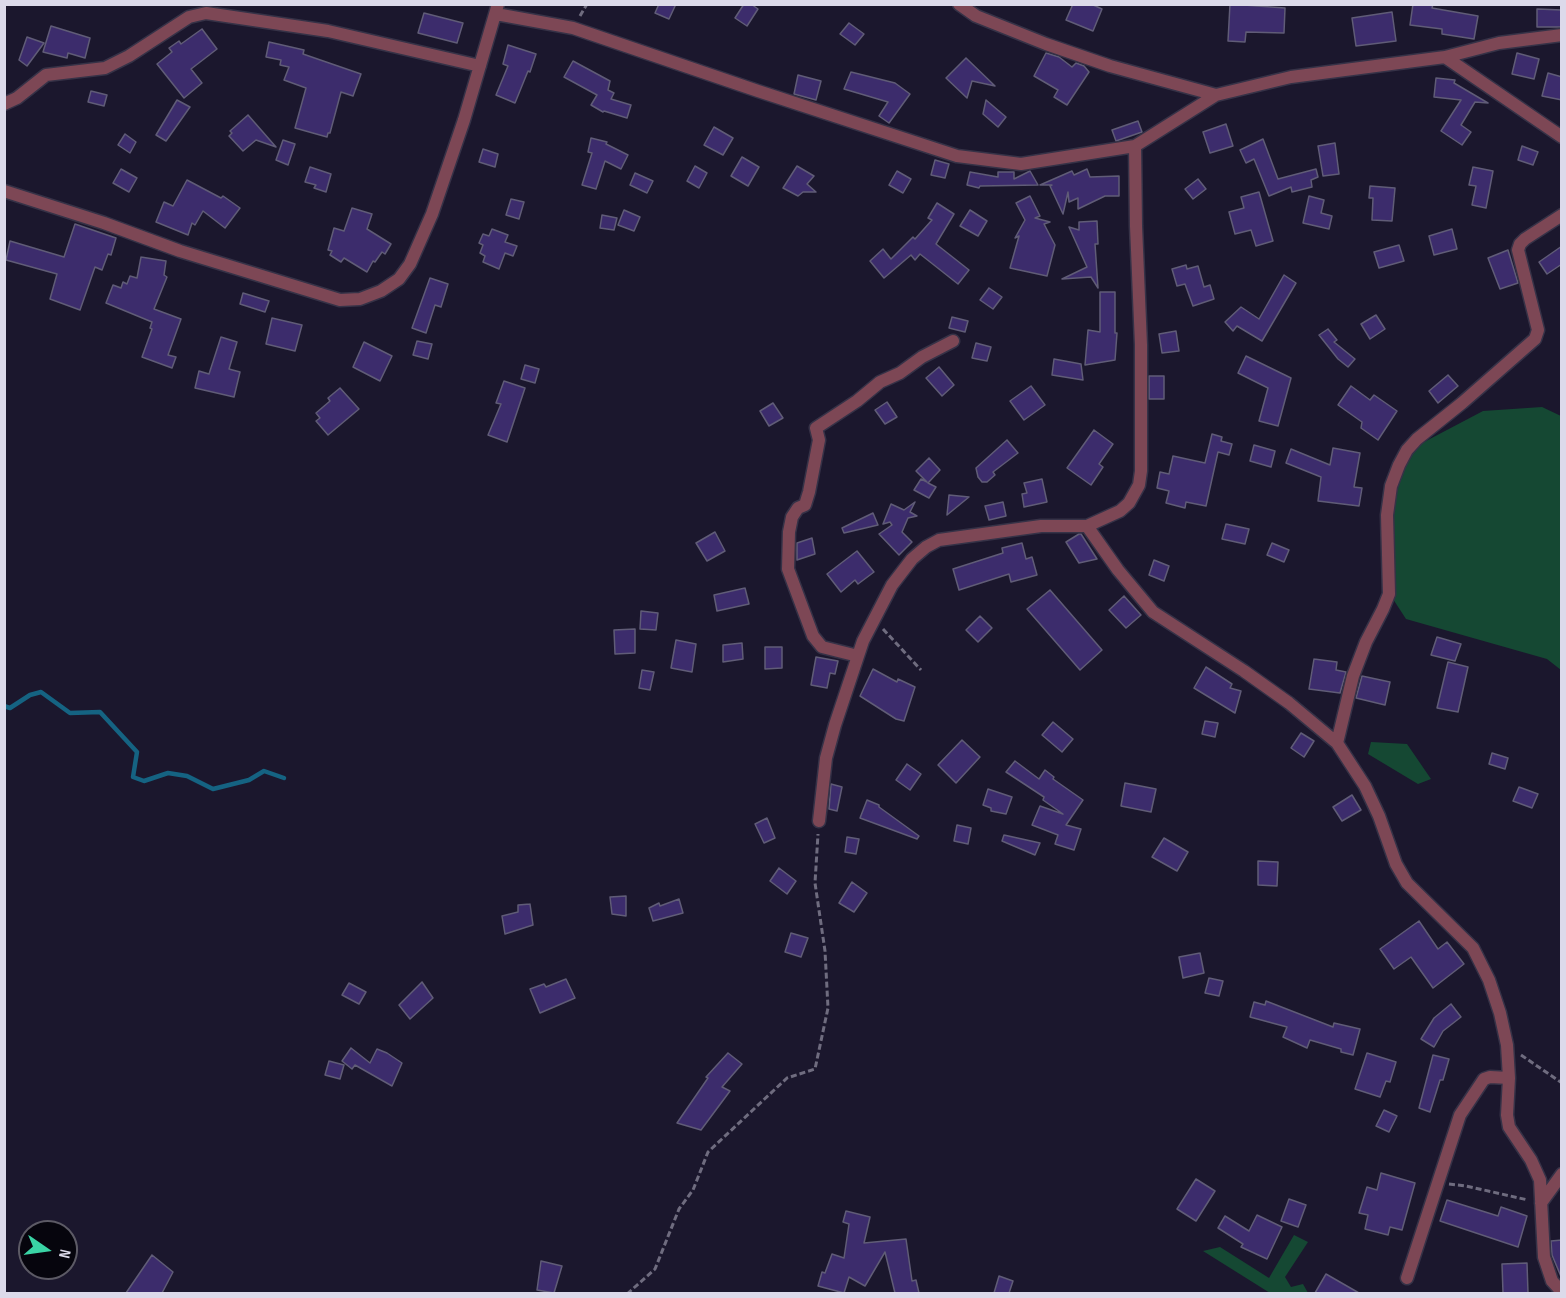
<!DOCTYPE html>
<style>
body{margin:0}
#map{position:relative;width:1566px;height:1298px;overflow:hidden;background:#1b172d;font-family:"Sofia Sans Condensed",sans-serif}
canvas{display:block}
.frame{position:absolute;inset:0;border:6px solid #dcdaea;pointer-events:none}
.north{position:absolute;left:18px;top:1220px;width:60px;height:60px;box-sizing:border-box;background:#06050d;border:2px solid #5c5a65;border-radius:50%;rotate:103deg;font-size:16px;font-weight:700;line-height:24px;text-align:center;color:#dcdaea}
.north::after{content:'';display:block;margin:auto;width:21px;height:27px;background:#3ad4a5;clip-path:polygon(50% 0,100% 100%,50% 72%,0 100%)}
</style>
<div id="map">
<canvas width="1566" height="1298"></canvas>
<div class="frame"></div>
<div class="north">N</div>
</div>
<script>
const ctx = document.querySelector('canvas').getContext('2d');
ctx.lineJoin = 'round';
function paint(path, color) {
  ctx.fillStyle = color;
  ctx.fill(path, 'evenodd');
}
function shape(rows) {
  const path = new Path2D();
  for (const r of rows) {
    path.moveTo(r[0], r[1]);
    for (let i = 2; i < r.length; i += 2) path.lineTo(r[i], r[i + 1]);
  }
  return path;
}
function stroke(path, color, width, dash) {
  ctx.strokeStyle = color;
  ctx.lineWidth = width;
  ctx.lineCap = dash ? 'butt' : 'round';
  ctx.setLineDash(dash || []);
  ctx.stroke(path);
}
paint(shape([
 [1542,407,1561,416,1561,670,1547,659,1406,619,1393,599,1389,512,1407,451,1483,411],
 [1371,742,1407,744,1431,779,1418,784,1368,754],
 [1294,1235,1308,1242,1285,1277,1291,1287,1303,1284,1308,1293,1270,1293,1203,1251,1220,1247,1269,1278]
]), '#154833');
stroke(shape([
 [4,706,10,708,30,695,41,692,70,713,100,712,137,752,133,777,144,781,168,773,187,776,213,789,249,780,264,771,284,778]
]), '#156382', 4.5);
const building = shape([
 [659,4,676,4,669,19,655,13,659,4],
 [744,4,751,4,758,9,747,26,735,18,744,4],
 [1073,4,1091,4,1102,9,1093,31,1066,20,1073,4],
 [1230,4,1285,8,1284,33,1246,32,1245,42,1228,41,1230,4],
 [1413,4,1433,4,1432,8,1478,16,1474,39,1442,34,1442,29,1410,25,1413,4],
 [1537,9,1562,10,1561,27,1537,27,1537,9],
 [1392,12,1396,41,1356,46,1352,18,1392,12],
 [424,13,463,23,457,43,418,33,424,13],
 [849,23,864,34,855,45,840,34,849,23],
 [51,26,90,38,85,58,68,53,67,58,43,52,51,26],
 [202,29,217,49,191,69,202,83,184,98,157,64,172,52,169,48,179,41,181,44,202,29],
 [27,37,44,43,27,66,19,60,27,37],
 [269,42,304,50,303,54,361,74,353,96,341,92,330,133,328,133,327,137,295,128,306,88,284,80,289,67,280,65,281,60,266,57,269,42],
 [508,45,536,54,530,72,528,71,515,103,496,95,508,66,503,64,508,45],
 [1046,53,1059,57,1072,67,1076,63,1084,66,1089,72,1067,105,1054,97,1058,90,1034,76,1046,53],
 [1517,53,1539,59,1534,79,1512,74,1517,53],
 [966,58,995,86,972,81,967,98,946,78,966,58],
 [573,61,610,81,608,90,614,93,611,99,631,105,627,118,604,111,603,112,591,105,597,95,564,77,573,61],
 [851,72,895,83,910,94,889,123,879,116,888,102,844,89,851,72],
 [1548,73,1562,77,1562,100,1542,96,1548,73],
 [798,75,821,81,816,100,794,94,798,75],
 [1436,78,1455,80,1454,83,1488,103,1475,102,1461,125,1471,132,1462,145,1441,131,1461,100,1434,97,1436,78],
 [91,91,107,95,104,106,88,102,91,91],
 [177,100,190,107,166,141,156,135,177,100],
 [986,100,1006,117,998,127,983,114,986,100],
 [248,115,276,147,256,140,243,151,229,136,232,133,230,131,248,115],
 [1138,121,1142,132,1116,141,1112,130,1138,121],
 [1226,124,1233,146,1210,153,1203,132,1226,124],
 [714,127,733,138,723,155,704,145,714,127],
 [125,134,136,142,130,153,118,145,125,134],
 [591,138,607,142,606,144,628,155,621,169,605,161,596,189,582,185,592,153,588,152,591,138],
 [1263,139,1278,179,1316,169,1318,177,1311,180,1312,187,1292,192,1291,187,1269,196,1254,159,1246,163,1240,150,1263,139],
 [283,140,295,144,288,165,276,160,283,140],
 [1335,143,1339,174,1323,176,1318,146,1335,143],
 [1522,146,1538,152,1533,165,1518,160,1522,146],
 [483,149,498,154,495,167,479,162,483,149],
 [742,157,759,167,748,186,731,176,742,157],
 [935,160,949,164,945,178,931,175,935,160],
 [695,166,707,173,699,188,687,181,695,166],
 [797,166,814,176,807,184,816,192,803,192,798,196,783,188,797,166],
 [310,167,331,174,326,192,314,188,316,185,305,182,310,167],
 [1473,167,1493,171,1486,208,1472,205,1476,186,1469,185,1473,167],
 [121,169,137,178,129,192,113,183,121,169],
 [1087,169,1090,177,1119,176,1119,196,1105,196,1078,209,1078,198,1069,202,1068,192,1063,214,1050,186,1052,185,1040,185,1072,171,1074,175,1087,169],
 [897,171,911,179,903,193,889,185,897,171],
 [1030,171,1038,185,980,186,979,188,967,185,970,172,998,177,998,172,1014,172,1014,179,1030,171],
 [635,173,653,181,647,193,630,185,635,173],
 [1198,179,1206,189,1193,199,1185,189,1198,179],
 [187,180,221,198,223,196,240,208,225,228,203,211,195,225,192,223,188,235,156,222,164,202,173,206,187,180],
 [1370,186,1395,188,1392,221,1372,220,1373,198,1369,198,1370,186],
 [1259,192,1273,241,1256,246,1251,230,1235,234,1229,212,1244,208,1241,197,1259,192],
 [1030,196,1040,216,1035,218,1050,222,1044,224,1055,245,1047,276,1010,268,1019,236,1015,238,1025,220,1016,203,1030,196],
 [1309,196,1324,200,1321,213,1332,216,1329,229,1303,223,1309,196],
 [511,199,524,202,519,219,506,215,511,199],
 [937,203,954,214,936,244,969,270,958,284,920,254,915,260,911,255,884,278,870,261,883,249,891,259,913,237,915,239,932,220,928,218,937,203],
 [352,208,372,214,367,229,391,244,385,254,382,252,375,262,373,261,367,272,344,258,341,262,330,255,332,251,328,250,334,228,344,231,352,208],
 [624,210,640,217,634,231,618,225,624,210],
 [970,210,987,221,978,236,960,226,970,210],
 [602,215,617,218,614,230,600,228,602,215],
 [1097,221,1098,244,1095,244,1098,288,1091,277,1062,279,1087,267,1069,227,1079,230,1079,222,1097,221],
 [75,224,116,238,111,255,108,254,102,270,95,267,80,310,50,299,57,274,6,260,10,241,64,257,75,224],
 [492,229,508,235,505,242,517,246,513,256,505,253,499,269,483,262,485,256,480,253,483,245,479,243,483,234,489,236,492,229],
 [1452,229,1457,249,1434,255,1429,236,1452,229],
 [1399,245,1404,261,1379,268,1374,252,1399,245],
 [1562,246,1562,264,1547,274,1539,262,1562,246],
 [1508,250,1518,283,1500,289,1488,258,1508,250],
 [141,257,166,261,164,275,167,277,154,309,181,319,168,355,176,357,172,368,142,357,152,329,150,328,152,322,106,303,113,285,121,288,123,282,127,284,130,276,137,278,141,257],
 [1186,265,1187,269,1198,266,1204,287,1210,285,1214,299,1193,306,1185,284,1177,286,1172,269,1186,265],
 [1284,275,1296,283,1262,341,1237,326,1233,331,1225,322,1241,307,1259,319,1284,275],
 [430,278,448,284,441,307,435,305,426,333,412,328,430,278],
 [989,288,1002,297,993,309,980,300,989,288],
 [1100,292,1115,292,1115,333,1117,333,1115,360,1085,365,1088,330,1100,332,1100,292],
 [243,293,269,301,265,312,240,304,243,293],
 [1376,315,1385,329,1370,339,1361,324,1376,315],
 [952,317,968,321,965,332,949,328,952,317],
 [272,318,302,325,295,351,266,344,272,318],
 [1328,329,1337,340,1334,342,1355,359,1348,367,1338,359,1319,335,1328,329],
 [1176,331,1179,351,1162,353,1159,334,1176,331],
 [221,337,237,342,229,369,240,372,234,397,195,388,199,371,209,374,221,337],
 [417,341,432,344,428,359,413,355,417,341],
 [364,342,392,356,380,381,353,367,364,342],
 [976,343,991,347,987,361,972,358,976,343],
 [1246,356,1291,378,1278,426,1259,421,1268,388,1238,373,1246,356],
 [1054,359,1081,364,1083,380,1052,375,1054,359],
 [525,365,539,369,535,383,521,379,525,365],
 [939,367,954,385,942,396,926,378,939,367],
 [1448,375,1458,386,1438,403,1429,391,1448,375],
 [1149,376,1164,376,1164,399,1149,399,1149,376],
 [504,381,525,388,507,442,488,435,501,404,496,403,504,381],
 [1031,386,1045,405,1024,420,1010,401,1031,386],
 [1351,386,1370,400,1374,395,1397,411,1378,440,1361,428,1362,422,1338,405,1351,386],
 [340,388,359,409,328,435,316,421,320,418,316,413,330,401,328,398,340,388],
 [887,402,897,417,885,424,875,410,887,402],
 [773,403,783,418,769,426,760,411,773,403],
 [1094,430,1113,444,1099,464,1103,467,1091,485,1067,468,1094,430],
 [1212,434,1222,437,1221,441,1232,444,1229,455,1218,452,1206,506,1186,502,1185,508,1166,503,1169,491,1157,488,1160,472,1169,474,1173,456,1205,463,1212,434],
 [1007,440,1018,453,993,472,995,475,987,482,982,482,978,477,976,468,1007,440],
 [1254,445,1275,451,1271,467,1250,461,1254,445],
 [1333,448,1360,453,1354,487,1362,488,1359,506,1318,501,1321,477,1286,463,1291,449,1330,465,1333,448],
 [929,458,940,470,928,483,936,487,929,498,914,490,921,479,927,482,916,471,929,458],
 [1042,479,1047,502,1024,507,1022,494,1027,493,1024,483,1042,479],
 [949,495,969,497,947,515,949,495],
 [915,502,910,512,917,516,908,518,902,532,912,542,899,555,879,534,892,525,890,522,883,524,891,504,904,510,915,502],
 [1003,502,1006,516,989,520,985,506,1003,502],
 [873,513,878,525,844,533,842,528,873,513],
 [1226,524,1249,529,1245,544,1222,539,1226,524],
 [715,532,725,551,707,561,696,543,715,532],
 [1079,534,1081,534,1097,559,1079,563,1066,542,1079,534],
 [812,538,815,554,797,560,797,543,812,538],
 [1022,543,1026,559,1032,557,1037,575,1011,582,1009,574,959,590,953,569,1003,553,1002,548,1022,543],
 [1272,543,1289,550,1284,562,1267,555,1272,543],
 [857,551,874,572,858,584,855,580,841,592,827,574,857,551],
 [1154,560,1169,566,1164,581,1149,575,1154,560],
 [745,588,749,604,717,611,714,595,745,588],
 [1050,590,1102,650,1080,670,1027,609,1050,590],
 [1124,596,1141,615,1126,628,1109,610,1124,596],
 [641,611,658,613,656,630,640,629,641,611],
 [980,616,992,628,978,642,966,630,980,616],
 [635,629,635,653,615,654,614,630,635,629],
 [1437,637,1461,644,1455,661,1431,655,1437,637],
 [676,640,696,644,692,672,671,668,676,640],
 [742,643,743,659,723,662,723,645,742,643],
 [765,647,782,647,782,668,765,669,765,647],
 [816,657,838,661,835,674,830,673,827,688,811,685,816,657],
 [1314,659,1337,662,1336,670,1346,672,1340,693,1309,689,1314,659],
 [1448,662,1468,667,1458,712,1437,708,1448,662],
 [1206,667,1232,684,1230,688,1241,691,1235,713,1194,688,1206,667],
 [873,669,897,682,898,679,915,687,904,721,896,719,860,696,873,669],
 [642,670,654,672,650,690,639,688,642,670],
 [1362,676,1390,682,1385,705,1356,698,1362,676],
 [1205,721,1218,723,1215,737,1202,734,1205,721],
 [1053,722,1073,739,1062,752,1042,735,1053,722],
 [1301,733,1314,741,1304,757,1291,748,1301,733],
 [962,740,980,757,956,783,938,765,962,740],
 [1492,753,1508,758,1505,769,1489,764,1492,753],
 [1015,761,1039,779,1045,770,1054,777,1053,779,1083,800,1066,825,1081,829,1074,850,1055,844,1058,835,1032,825,1040,806,1063,814,1043,800,1044,797,1006,772,1015,761],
 [907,764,921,774,910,790,896,780,907,764],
 [1125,783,1156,789,1151,812,1121,806,1125,783],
 [831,784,842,787,837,811,829,809,831,784],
 [1519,787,1538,794,1532,808,1513,801,1519,787],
 [988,789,1012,797,1006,814,991,811,991,808,983,805,988,789],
 [1352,795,1361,810,1342,821,1333,807,1352,795],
 [867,800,879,805,879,807,919,836,917,839,860,818,867,800],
 [767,818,775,838,764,843,755,824,767,818],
 [957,825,971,828,968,844,954,841,957,825],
 [1004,835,1040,843,1035,855,1002,841,1004,835],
 [847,837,859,839,856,854,845,852,847,837],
 [1164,838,1188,852,1177,871,1152,857,1164,838],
 [1258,861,1278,862,1277,886,1258,885,1258,861],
 [779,868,796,881,787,894,770,881,779,868],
 [852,882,867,893,854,912,839,903,852,882],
 [626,896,626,916,612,914,610,897,626,896],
 [679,899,683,913,653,921,649,908,659,903,660,906,679,899],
 [530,904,533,925,505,934,502,916,518,912,518,905,530,904],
 [1419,921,1438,949,1447,942,1464,964,1433,988,1411,957,1394,969,1380,949,1419,921],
 [791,933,808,938,801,957,785,952,791,933],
 [1200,953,1204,973,1183,978,1179,957,1200,953],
 [1209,978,1223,981,1219,996,1205,993,1209,978],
 [566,979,575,998,540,1013,530,989,544,984,546,987,566,979],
 [422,982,433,998,410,1019,399,1005,422,982],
 [349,983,366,992,359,1004,342,995,349,983],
 [1266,1001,1333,1027,1334,1023,1360,1029,1353,1055,1341,1052,1341,1049,1310,1040,1307,1048,1283,1037,1287,1027,1250,1017,1254,1002,1265,1005,1266,1001],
 [1451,1004,1461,1017,1443,1031,1434,1047,1421,1039,1434,1018,1451,1004],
 [351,1048,370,1063,377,1049,387,1053,402,1063,392,1086,355,1065,352,1069,342,1061,351,1048],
 [728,1053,742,1064,722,1087,730,1091,701,1130,677,1123,708,1078,706,1077,728,1053],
 [1367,1053,1396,1062,1390,1082,1386,1081,1380,1097,1355,1089,1367,1053],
 [1433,1055,1449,1059,1443,1080,1440,1080,1430,1112,1419,1108,1433,1055],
 [329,1061,344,1065,340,1079,325,1075,329,1061],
 [1384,1110,1397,1116,1389,1132,1376,1126,1384,1110],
 [1381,1173,1415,1183,1402,1230,1390,1227,1388,1235,1365,1229,1368,1215,1359,1213,1367,1187,1377,1190,1381,1173],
 [1196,1179,1215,1191,1196,1221,1177,1209,1196,1179],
 [1289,1199,1306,1205,1298,1227,1281,1221,1289,1199],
 [1447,1200,1498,1216,1501,1207,1527,1216,1518,1247,1440,1221,1447,1200],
 [846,1211,870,1217,864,1243,906,1239,912,1281,916,1280,919,1293,895,1293,885,1252,865,1286,849,1277,844,1293,818,1286,822,1272,825,1273,832,1254,844,1258,849,1224,843,1222,846,1211],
 [1257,1215,1282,1227,1267,1259,1241,1247,1243,1244,1218,1228,1225,1216,1249,1231,1257,1215],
 [1562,1240,1562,1279,1552,1255,1551,1241,1562,1240],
 [152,1255,173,1272,162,1293,126,1293,152,1255],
 [541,1261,562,1266,554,1293,537,1290,541,1261],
 [1527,1263,1528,1293,1503,1293,1502,1264,1527,1263],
 [1326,1274,1359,1293,1315,1293,1326,1274],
 [999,1276,1013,1281,1009,1293,994,1293,999,1276]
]);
paint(building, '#3c2c6c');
stroke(building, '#605c77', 1.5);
const street = shape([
 [959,4,976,16,1046,44,1110,66,1216,95],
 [496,14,573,28,758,91,957,156,1021,164,1135,146,1216,95,1291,77,1445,57,1499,43,1562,35],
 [1445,57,1562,137],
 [4,104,17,98,46,75,105,68,129,56,189,17,206,13,328,31,480,66],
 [4,191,104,223,180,251,340,300,360,299,381,291,399,279,410,264,432,214,464,120,498,4],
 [1087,526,1118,570,1153,612,1244,671,1289,703,1337,743,1365,786,1379,816,1396,864,1407,883,1473,948,1489,980,1500,1013,1507,1045,1509,1078],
 [858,656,822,647,813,636,788,569,789,532,792,517,798,508,805,505,809,492,819,440,816,428,857,401,880,382,900,373,922,357,953,341],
 [1337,743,1353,676,1366,642,1383,609,1389,594,1387,515,1391,486,1399,465,1407,450,1417,439,1462,403,1535,339,1538,330,1518,250,1520,244,1525,239,1562,215],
 [819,821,826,758,835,725,863,641,892,585,912,559,926,547,939,540,1041,526,1087,526,1120,511,1129,503,1139,485,1141,471,1141,345,1136,226,1135,146],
 [1541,1203,1562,1174],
 [1407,1278,1460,1115,1484,1079,1490,1077,1509,1078,1507,1115,1509,1127,1531,1160,1540,1180,1544,1257,1552,1281,1562,1292]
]);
stroke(street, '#363247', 15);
stroke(shape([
 [580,16,587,4],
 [883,629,921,670],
 [1521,1055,1562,1083],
 [1449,1184,1466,1186,1528,1200],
 [627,1294,655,1269,679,1209,693,1190,708,1152,787,1078,815,1069,828,1008,825,951,815,883,818,834]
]), '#6f6c7f', 3, [6, 3]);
stroke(street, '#7d4755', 12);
</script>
